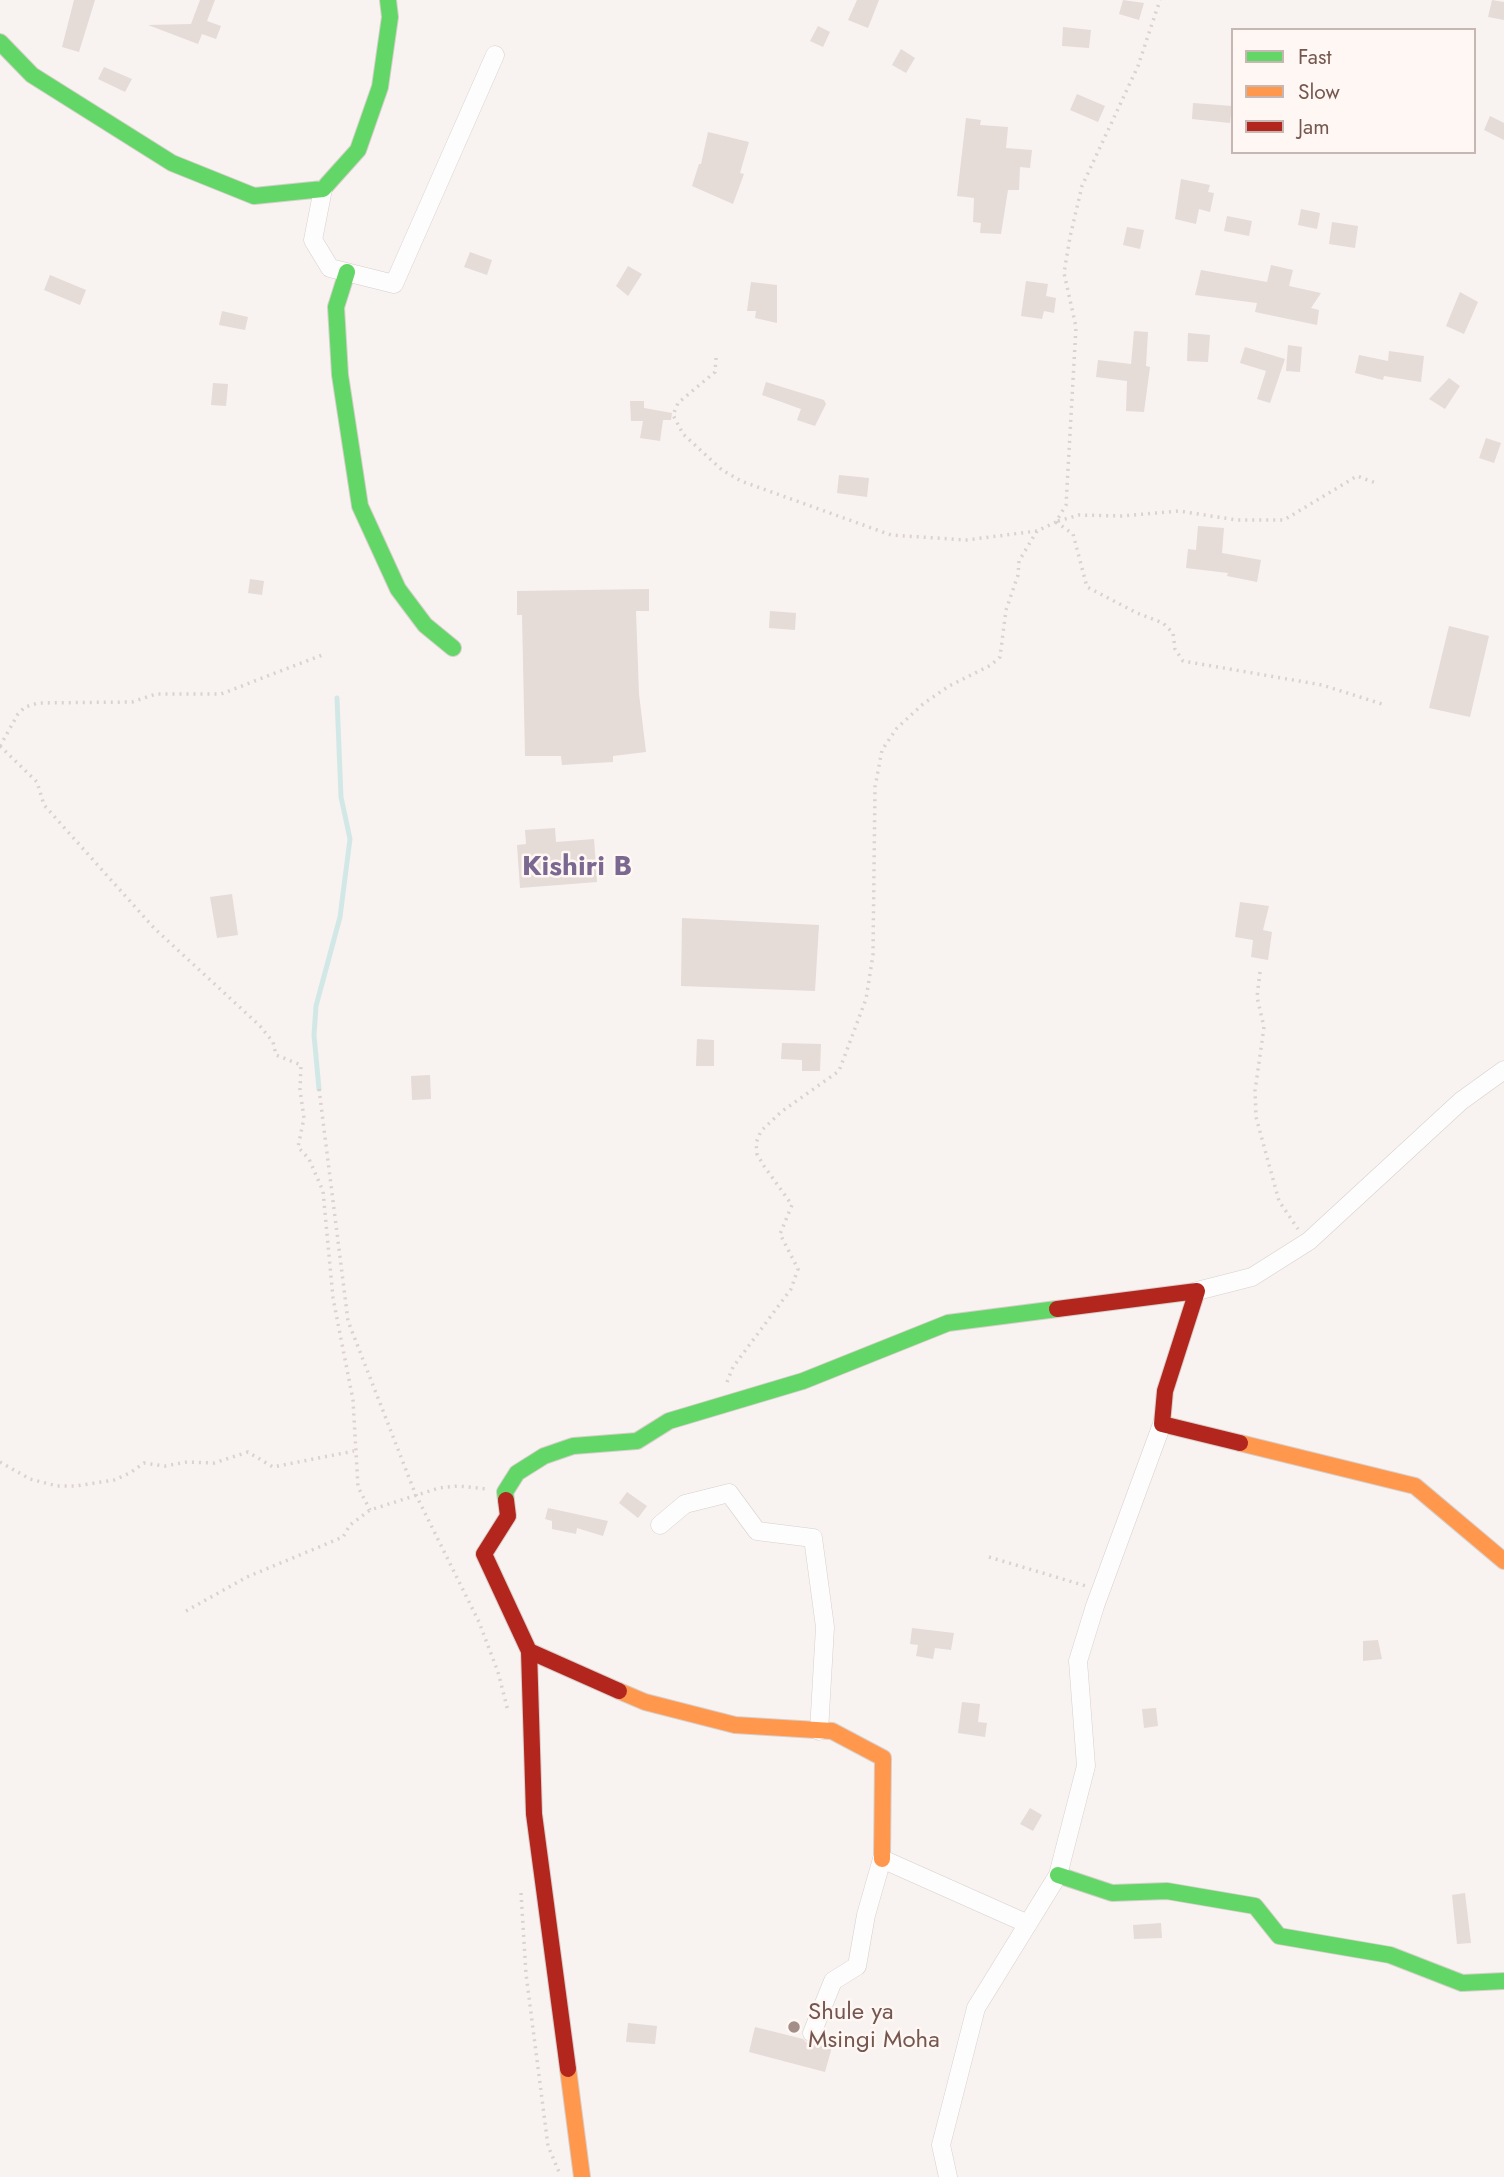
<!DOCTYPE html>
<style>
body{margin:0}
#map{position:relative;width:1504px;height:2177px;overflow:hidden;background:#f8f3f0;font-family:Jost,sans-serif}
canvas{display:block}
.legend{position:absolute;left:1231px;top:28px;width:245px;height:126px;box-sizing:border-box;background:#fef7f3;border:2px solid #c7b7b2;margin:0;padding:9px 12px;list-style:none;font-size:21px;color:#755750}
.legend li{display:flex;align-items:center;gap:14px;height:35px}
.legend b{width:35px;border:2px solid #c7b7b2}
</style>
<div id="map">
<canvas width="1504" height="2177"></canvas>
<ul class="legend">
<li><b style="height:9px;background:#63d668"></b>Fast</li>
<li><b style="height:9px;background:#ff974d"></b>Slow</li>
<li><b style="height:9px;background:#b3261e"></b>Jam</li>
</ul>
</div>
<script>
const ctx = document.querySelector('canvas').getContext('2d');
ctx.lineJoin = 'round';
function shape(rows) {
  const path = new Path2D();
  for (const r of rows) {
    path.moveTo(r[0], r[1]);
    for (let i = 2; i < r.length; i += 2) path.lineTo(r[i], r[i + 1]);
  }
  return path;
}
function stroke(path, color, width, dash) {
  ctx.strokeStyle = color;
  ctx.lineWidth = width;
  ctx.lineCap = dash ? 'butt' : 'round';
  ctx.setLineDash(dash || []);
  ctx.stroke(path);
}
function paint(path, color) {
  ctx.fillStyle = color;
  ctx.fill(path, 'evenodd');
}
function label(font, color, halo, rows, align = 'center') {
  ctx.font = font + ' Jost,sans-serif';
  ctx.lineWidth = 5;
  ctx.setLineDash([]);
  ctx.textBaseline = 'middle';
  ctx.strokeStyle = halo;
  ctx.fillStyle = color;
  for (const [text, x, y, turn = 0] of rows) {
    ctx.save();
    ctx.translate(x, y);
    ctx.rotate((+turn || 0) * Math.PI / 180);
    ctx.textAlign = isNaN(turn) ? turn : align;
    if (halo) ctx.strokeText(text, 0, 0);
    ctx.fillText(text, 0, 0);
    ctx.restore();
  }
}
stroke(shape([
 [319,1089,314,1035,316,1006,340,917,350,839,341,797,337,698]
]), '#d2e8e7', 5);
paint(shape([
 [74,0,95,0,79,52,62,47],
 [200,0,215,0,207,21,221,26,216,39,202,34,198,44,148,25,191,24],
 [857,0,879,0,868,28,848,20],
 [1123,0,1144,3,1139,20,1119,14],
 [1492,0,1504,2,1504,20,1488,17],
 [818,26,830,32,823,47,810,41],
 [1063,27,1091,30,1089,48,1062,46],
 [901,49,915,58,906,73,892,65],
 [104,67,132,79,125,92,98,79],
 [1077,94,1105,106,1098,122,1070,110],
 [1193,103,1232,106,1230,123,1192,119],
 [1490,116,1504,123,1504,140,1484,130],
 [966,118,981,120,980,125,1008,127,1006,148,1032,150,1030,168,1020,167,1019,190,1008,190,1001,234,980,233,981,223,973,222,974,198,957,196],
 [708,132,749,142,740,173,744,174,733,204,692,186,699,164,701,164],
 [1181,179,1210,185,1208,192,1214,193,1210,212,1199,209,1196,224,1175,219],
 [1301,209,1320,213,1317,229,1298,225],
 [1227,216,1252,221,1249,236,1224,231],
 [1332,222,1358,226,1355,248,1329,244],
 [1127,227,1144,230,1140,249,1123,245],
 [470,252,492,260,487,275,464,267],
 [1271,265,1293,270,1289,286,1321,293,1311,308,1319,310,1317,325,1255,312,1257,303,1195,295,1201,270,1267,282],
 [628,266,642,274,628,296,616,286],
 [50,275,86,290,80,305,44,290],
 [1026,281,1048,284,1046,296,1056,298,1054,313,1044,311,1042,319,1021,316],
 [751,282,777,285,777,323,755,318,756,311,747,311],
 [1460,292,1478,302,1464,334,1446,326],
 [222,311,248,317,245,330,219,325],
 [1134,331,1148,332,1146,366,1150,367,1144,412,1126,411,1127,381,1096,377,1098,360,1131,364],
 [1188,333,1210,335,1208,362,1187,361],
 [1288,345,1302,347,1300,372,1286,371],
 [1245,347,1285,359,1270,403,1257,399,1266,371,1240,363],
 [1389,351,1424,356,1421,382,1384,376,1383,380,1355,373,1359,355,1388,361],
 [1449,378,1460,386,1445,409,1429,399],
 [766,382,824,400,826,404,815,426,797,420,801,409,762,395],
 [213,383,228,384,226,406,211,405],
 [630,401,644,401,644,408,672,413,671,420,663,420,660,441,640,438,643,421,631,421],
 [1486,438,1501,443,1494,463,1479,458],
 [839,475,869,478,867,497,837,493],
 [1198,526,1224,528,1222,553,1261,560,1257,582,1227,576,1228,573,1186,568,1188,549,1196,550],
 [250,579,264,581,262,595,248,593],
 [649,589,649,611,636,611,639,694,646,752,613,756,613,762,562,765,561,756,525,756,522,615,517,615,517,591],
 [770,611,796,613,795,630,769,628],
 [1449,626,1489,636,1470,717,1429,708],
 [555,828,556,842,594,839,597,882,520,888,517,845,526,844,525,830],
 [232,894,238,935,217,938,210,897],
 [1240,902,1269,906,1263,930,1272,932,1268,960,1251,957,1253,940,1235,937],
 [682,918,819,925,815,991,681,986],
 [697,1039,714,1040,714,1066,696,1066],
 [782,1043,821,1044,820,1071,802,1071,802,1060,781,1059],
 [430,1075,431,1099,412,1100,411,1076],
 [627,1492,647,1506,638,1518,619,1503],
 [548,1508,608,1521,603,1536,577,1528,576,1534,552,1529,552,1521,545,1519],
 [912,1628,954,1633,951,1650,935,1648,933,1659,916,1656,918,1645,910,1644],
 [1378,1640,1382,1659,1363,1661,1363,1641],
 [962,1702,980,1704,978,1722,987,1723,985,1737,958,1733],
 [1156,1708,1158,1726,1144,1728,1142,1709],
 [1030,1808,1042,1815,1033,1831,1020,1824],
 [1465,1893,1471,1943,1457,1944,1452,1895],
 [1161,1923,1162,1938,1134,1939,1133,1925],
 [628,2023,657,2026,655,2044,626,2042],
 [755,2027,803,2039,808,2044,832,2047,825,2072,749,2052]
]), '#e5dbd7');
const street = shape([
 [323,189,313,240,330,268,394,284,495,55],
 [1197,1291,1252,1277,1309,1241,1461,1101,1504,1070],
 [660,1525,685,1504,729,1493,757,1531,813,1538,825,1627,819,1731],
 [812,2033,833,1981,857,1966,866,1915,882,1859,1028,1924],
 [948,2177,941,2145,976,2008,1058,1875,1086,1766,1078,1661,1095,1606,1162,1424]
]);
const fast = shape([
 [0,42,32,75,172,163,254,196,323,189,358,150,380,87,390,17,388,0],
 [347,272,336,307,340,375,360,506,398,589,425,625,453,648],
 [506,1500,505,1492,517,1473,544,1456,573,1446,637,1441,669,1421,803,1381,948,1323,1057,1309],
 [1058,1875,1112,1893,1167,1891,1255,1906,1279,1936,1390,1955,1462,1983,1504,1981]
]);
const slow = shape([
 [1240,1443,1415,1486,1504,1561],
 [619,1691,645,1702,735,1725,832,1731,883,1758,882,1859],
 [568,2069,582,2177]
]);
const jam = shape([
 [1057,1309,1197,1291,1165,1391,1162,1424,1240,1443],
 [506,1500,508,1516,484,1554,529,1651,619,1691],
 [529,1651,534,1814,568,2069]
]);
stroke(street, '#d6cfcc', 19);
stroke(fast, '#d8cfcb', 18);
stroke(slow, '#d8cfcb', 18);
stroke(jam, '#d8cfcb', 18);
stroke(shape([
 [716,358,715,372,678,403,673,415,683,434,722,470,741,481,891,535,966,540,1037,531],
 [1058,521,1079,515,1122,516,1179,511,1237,520,1284,520,1357,476,1376,483],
 [1056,522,1073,534,1087,587,1137,613,1163,623,1173,633,1175,649,1183,661,1322,685,1382,704],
 [0,746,37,782,44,805,154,928,260,1026,273,1042,276,1055,301,1065,300,1090,304,1118,298,1147,309,1159,323,1191,333,1298,353,1400,358,1487,370,1510],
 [0,746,18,714,25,707,38,703,132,702,156,694,221,694,322,655],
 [1260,972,1257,997,1264,1027,1255,1091,1256,1117,1279,1201,1298,1229],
 [319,1089,348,1321,415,1493,479,1622,498,1672,508,1711],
 [727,1382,733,1367,791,1289,798,1269,780,1234,792,1205,764,1166,757,1154,756,1143,761,1131,781,1112,839,1071,866,999,873,955,875,787,882,750,897,728,923,704,949,686,991,665,1000,657,1006,610,1018,575,1019,561,1037,531,1056,522,1066,505,1076,327,1064,273,1070,237,1082,186,1138,66,1160,0],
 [0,1462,30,1479,57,1486,76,1486,114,1480,130,1473,144,1463,165,1466,187,1462,214,1463,248,1452,273,1467,354,1451],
 [989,1557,1086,1586],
 [186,1611,247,1577,343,1537,350,1525,370,1510,439,1488,458,1486,487,1489],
 [521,1893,526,1974,548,2146,559,2172]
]), '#dad1d0', 3.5, [2, 5]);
stroke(street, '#fefdfd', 18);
stroke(fast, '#63d668', 16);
stroke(slow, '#ff974d', 16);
stroke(jam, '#b3261e', 16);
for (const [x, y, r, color] of [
 [794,2027,7,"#a38e88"]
]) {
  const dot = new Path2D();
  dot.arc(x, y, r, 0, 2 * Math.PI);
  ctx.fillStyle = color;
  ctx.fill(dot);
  stroke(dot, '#fef7f3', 2.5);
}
label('24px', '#755750', '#fef7f3', [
 ["Shule ya",808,2013],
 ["Msingi Moha",808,2041]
], 'left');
label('bold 28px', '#7b6890', '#fef7f3', [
 ["Kishiri B",577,868]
]);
</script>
